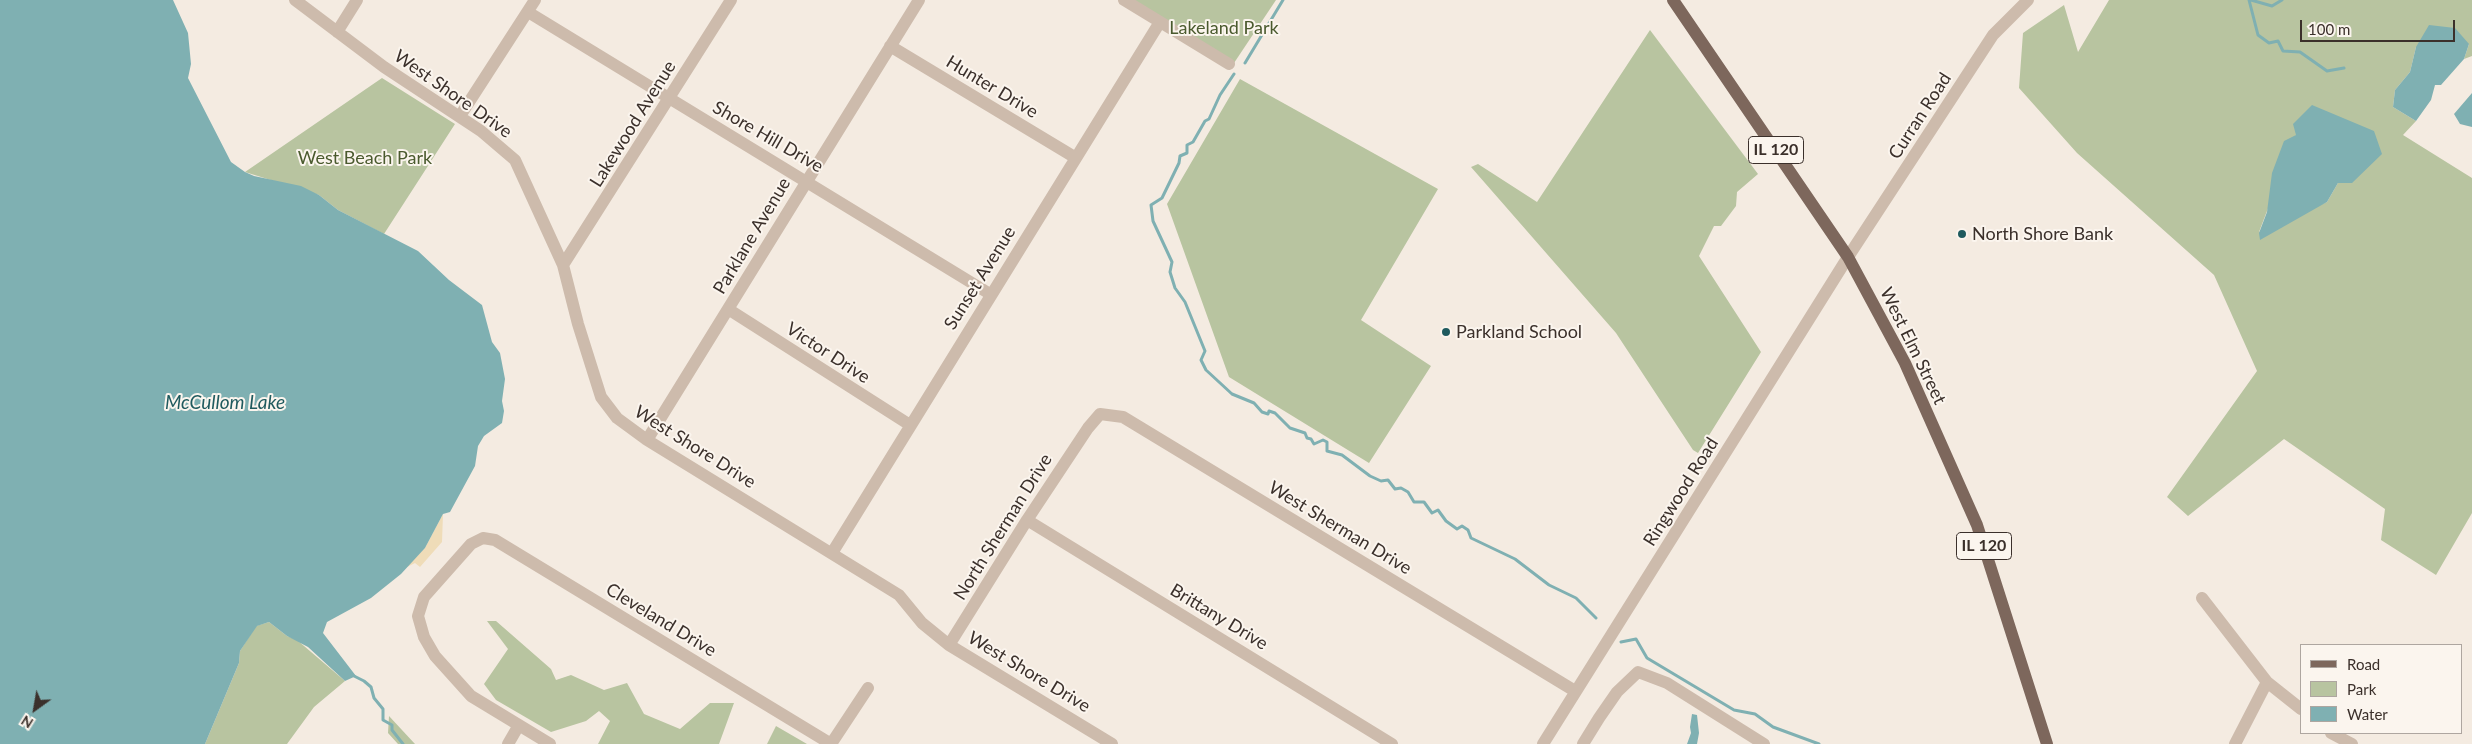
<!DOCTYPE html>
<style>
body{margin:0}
#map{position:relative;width:2472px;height:744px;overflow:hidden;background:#f4ebe1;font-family:Lato,sans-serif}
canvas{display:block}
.legend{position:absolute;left:2300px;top:644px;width:162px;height:90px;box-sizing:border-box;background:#fbf5ee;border:1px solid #aea6a0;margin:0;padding:6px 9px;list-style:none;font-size:15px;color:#3b302b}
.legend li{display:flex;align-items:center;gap:10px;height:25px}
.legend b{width:25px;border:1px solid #aea6a0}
.north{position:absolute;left:10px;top:684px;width:50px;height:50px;-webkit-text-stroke:4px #fbf5ee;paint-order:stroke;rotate:212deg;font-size:14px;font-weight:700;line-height:20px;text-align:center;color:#3b302b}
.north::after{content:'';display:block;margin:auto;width:18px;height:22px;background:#3b302b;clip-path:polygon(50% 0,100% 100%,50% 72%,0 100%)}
.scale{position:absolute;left:2300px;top:20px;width:155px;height:22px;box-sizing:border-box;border:2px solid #3b302b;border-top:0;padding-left:6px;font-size:15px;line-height:18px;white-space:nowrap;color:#3b302b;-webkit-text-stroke:4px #fbf5ee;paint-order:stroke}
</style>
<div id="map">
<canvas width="2472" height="744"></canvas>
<ul class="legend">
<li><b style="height:6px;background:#7d675c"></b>Road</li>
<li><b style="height:14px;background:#b8c4a0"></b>Park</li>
<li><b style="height:14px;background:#7fb0b2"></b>Water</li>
</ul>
<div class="north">N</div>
<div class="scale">100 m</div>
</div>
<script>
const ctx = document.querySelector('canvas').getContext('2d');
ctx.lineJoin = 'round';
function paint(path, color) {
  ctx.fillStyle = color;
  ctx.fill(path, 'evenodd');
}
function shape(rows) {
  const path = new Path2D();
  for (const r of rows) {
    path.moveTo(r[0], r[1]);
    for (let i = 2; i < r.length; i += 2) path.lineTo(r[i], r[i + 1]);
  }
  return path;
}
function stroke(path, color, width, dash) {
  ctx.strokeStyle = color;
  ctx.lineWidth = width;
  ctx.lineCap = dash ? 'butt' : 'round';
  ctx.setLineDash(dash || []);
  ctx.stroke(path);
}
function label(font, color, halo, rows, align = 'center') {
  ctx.font = font + ' Lato,sans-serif';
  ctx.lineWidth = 4;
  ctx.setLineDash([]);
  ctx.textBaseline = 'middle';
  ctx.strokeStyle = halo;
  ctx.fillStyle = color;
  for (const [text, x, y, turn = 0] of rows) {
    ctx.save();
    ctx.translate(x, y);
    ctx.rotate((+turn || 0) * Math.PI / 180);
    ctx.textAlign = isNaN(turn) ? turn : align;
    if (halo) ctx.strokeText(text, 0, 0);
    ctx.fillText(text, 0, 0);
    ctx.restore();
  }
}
paint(shape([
 [1124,0,1276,0,1232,66],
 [2109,0,2472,0,2472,56,2464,59,2469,44,2416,47,2410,72,2395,90,2393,107,2416,121,2403,135,2472,178,2472,513,2436,575,2381,540,2385,509,2284,439,2188,516,2167,497,2257,371,2214,275,2077,153,2019,88,2023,33,2064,5,2078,52],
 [2296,135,2338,183,2327,202,2259,232],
 [1650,30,1758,174,1737,192,1736,206,1721,226,1714,226,1699,256,1761,352,1698,453,1693,450,1616,333,1471,167,1478,164,1537,202],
 [382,78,455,124,384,234,338,210,319,195,245,172],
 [1240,79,1438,189,1361,320,1431,366,1369,463,1229,377,1167,204],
 [487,621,496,621,551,669,556,680,571,675,604,690,627,683,644,714,680,729,710,703,734,703,719,744,598,744,610,721,599,711,586,721,551,732,496,700,484,684,508,649],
 [269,622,287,636,297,640,345,681,314,707,287,744,205,744,239,663,240,651,256,626],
 [389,716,415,744,398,744,388,733],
 [776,726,807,744,767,744]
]), '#b8c4a0');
paint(shape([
 [443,514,442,542,420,567,415,563,405,568,425,548]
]), '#efdcb8');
paint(shape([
 [0,0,173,0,188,33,191,64,188,78,231,162,245,172,254,176,301,186,319,195,338,210,418,251,449,280,482,305,492,342,500,353,505,379,502,401,504,411,502,423,484,436,478,446,475,466,450,512,443,514,425,548,401,574,371,598,327,622,323,633,356,676,345,681,308,647,287,636,269,622,257,626,240,651,239,663,205,744,0,744],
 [2429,25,2455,28,2469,44,2464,59,2441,85,2435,85,2431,100,2416,121,2393,107,2395,90,2410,72,2416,47],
 [2472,93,2472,127,2460,124,2454,114],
 [2312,105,2374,131,2382,154,2352,183,2338,183,2327,202,2260,240,2259,233,2267,212,2272,173,2284,141,2296,135,2293,124],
 [1692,714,1697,715,1699,733,1697,744,1687,744,1691,733,1690,727]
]), '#7fb0b2');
stroke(shape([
 [2249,0,2258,35,2269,43,2278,41,2283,51,2300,52,2327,71,2344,68],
 [2251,0,2272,6,2282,0],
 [1245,63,1283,0],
 [1234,74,1220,95,1209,119,1205,121,1193,142,1187,145,1187,153,1180,156,1179,163,1162,198,1151,205,1153,221,1172,262,1170,272,1175,288,1185,302,1205,351,1201,360,1206,370,1232,394,1254,403,1262,412,1268,414,1269,411,1275,413,1290,428,1305,433,1307,438,1311,439,1314,444,1323,440,1327,442,1327,451,1342,455,1370,476,1381,481,1388,480,1395,489,1401,488,1408,492,1414,502,1424,502,1432,513,1438,510,1446,521,1457,529,1462,526,1468,530,1471,538,1515,559,1549,585,1576,598,1596,618],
 [1621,642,1636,639,1647,658,1734,710,1755,714,1773,727,1819,744],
 [352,675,364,681,371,687,374,698,383,709,383,720,392,725,392,730,403,744]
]), '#7fb0b2', 3);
stroke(shape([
 [295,0,384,67,481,131,515,160,563,265,578,324,601,397,617,418,647,440,899,595,922,623,949,645,1112,744],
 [1124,0,1229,64],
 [528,12,990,294],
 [337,32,357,0],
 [890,46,1076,158],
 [460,116,535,0],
 [563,265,731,0],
 [728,309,910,425],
 [647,440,919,0],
 [1027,520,1392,744],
 [832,553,1160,22],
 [2202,598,2267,682,2301,709],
 [949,645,1027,520,1088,428,1100,414,1123,417,1575,691],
 [2331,733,2352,744],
 [508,744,519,725],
 [550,744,471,696,435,656,424,637,418,616,424,597,471,544,483,538,495,540,831,744],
 [831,744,868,688],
 [1543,744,1848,257,1993,35,2028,0],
 [1583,744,1599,718,1617,692,1638,672,1667,683,1764,744],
 [2235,744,2267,682]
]), '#cdbbac', 12);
stroke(shape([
 [1673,0,1848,257,1905,363,1977,525,2047,744]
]), '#7d675c', 12);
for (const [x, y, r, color] of [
 [1962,234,5,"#1f5a5e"],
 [1446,332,5,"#1f5a5e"]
]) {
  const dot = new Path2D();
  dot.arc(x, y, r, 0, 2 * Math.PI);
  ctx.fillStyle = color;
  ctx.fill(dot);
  stroke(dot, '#fbf5ee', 2);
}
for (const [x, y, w] of [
 [1776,150,55],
 [1984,546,55]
]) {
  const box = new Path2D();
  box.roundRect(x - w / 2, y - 13.5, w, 27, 4);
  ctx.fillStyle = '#fbf5ee';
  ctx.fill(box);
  stroke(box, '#3b302b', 1);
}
label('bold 16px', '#3b302b', null, [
 ["IL 120",1776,150],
 ["IL 120",1984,546]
]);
label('18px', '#4a5a2e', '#fbf5ee', [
 ["Lakeland Park",1224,28],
 ["West Beach Park",365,158]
]);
label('18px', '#3b302b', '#fbf5ee', [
 ["Hunter Drive",992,87,31],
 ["West Shore Drive",453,94,35],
 ["Curran Road",1920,116,-57],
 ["Lakewood Avenue",633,124,-58],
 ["Shore Hill Drive",768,137,30],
 ["Parklane Avenue",752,236,-59],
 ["Sunset Avenue",980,278,-58],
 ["West Elm Street",1913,346,64],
 ["Victor Drive",828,353,33],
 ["West Shore Drive",695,447,32],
 ["Ringwood Road",1681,492,-58],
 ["North Sherman Drive",1003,527,-58],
 ["West Sherman Drive",1340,528,31],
 ["Brittany Drive",1219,617,31],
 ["Cleveland Drive",661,620,31],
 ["West Shore Drive",1029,672,31]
]);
label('18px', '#3b302b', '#fbf5ee', [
 ["North Shore Bank",1972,234],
 ["Parkland School",1456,332]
], 'left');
label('italic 19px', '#1f5a5e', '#fbf5ee', [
 ["McCullom Lake",225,403]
]);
</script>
